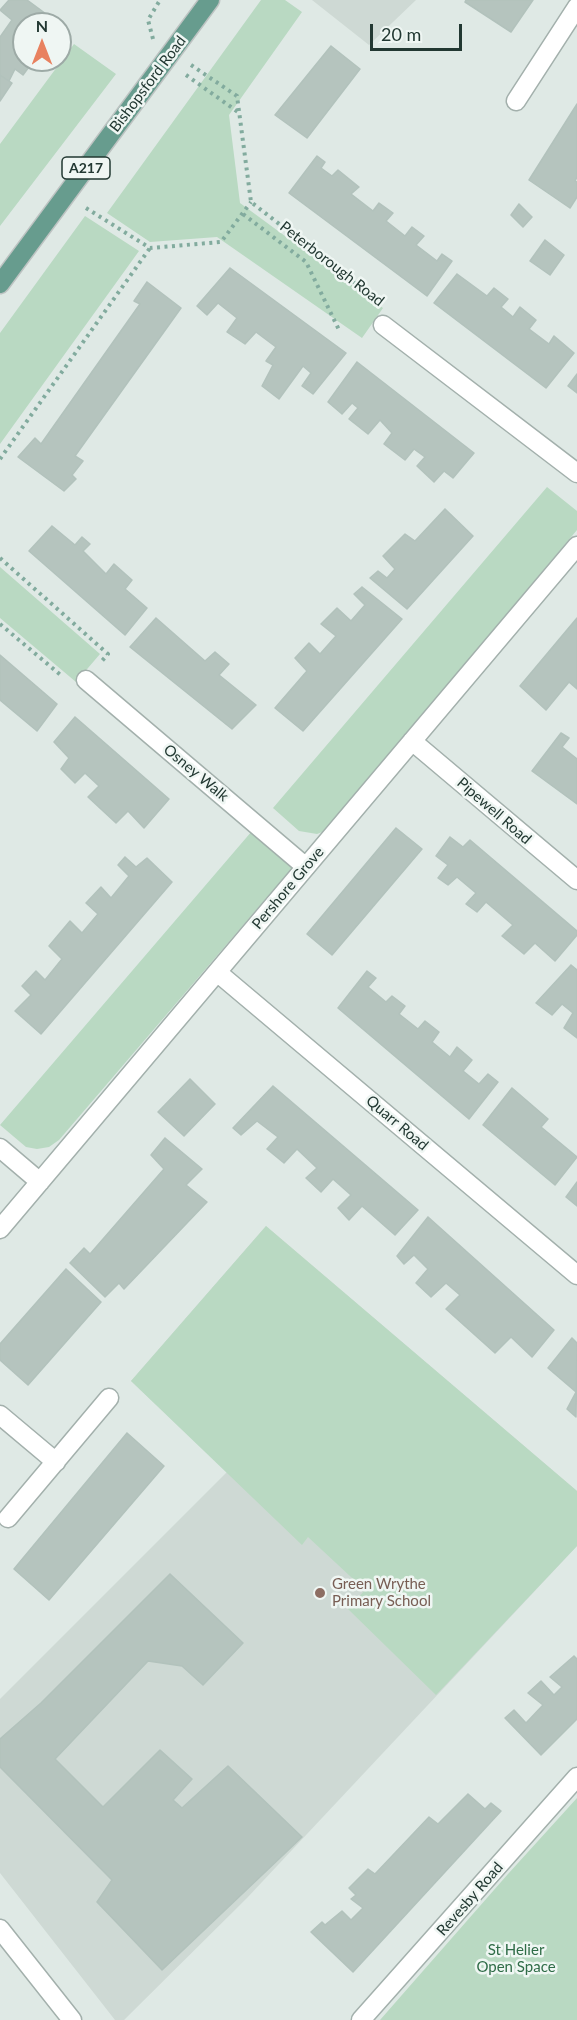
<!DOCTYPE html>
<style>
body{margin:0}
#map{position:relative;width:577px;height:2020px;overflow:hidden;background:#dfe9e5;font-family:Lato,sans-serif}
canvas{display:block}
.north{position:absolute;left:12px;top:12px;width:60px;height:60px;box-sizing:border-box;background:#eff6f3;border:2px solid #9daaa6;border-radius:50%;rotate:0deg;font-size:16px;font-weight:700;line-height:24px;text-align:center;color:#223832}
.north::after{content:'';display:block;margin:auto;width:21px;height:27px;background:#e8815f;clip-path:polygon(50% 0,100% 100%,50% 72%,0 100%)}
.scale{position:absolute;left:370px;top:24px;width:92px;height:27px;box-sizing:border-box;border:3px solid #223832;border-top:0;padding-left:8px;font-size:18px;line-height:21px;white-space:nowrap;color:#223832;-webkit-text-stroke:4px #eff6f3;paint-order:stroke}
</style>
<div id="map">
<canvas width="577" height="2020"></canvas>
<div class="north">N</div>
<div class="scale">20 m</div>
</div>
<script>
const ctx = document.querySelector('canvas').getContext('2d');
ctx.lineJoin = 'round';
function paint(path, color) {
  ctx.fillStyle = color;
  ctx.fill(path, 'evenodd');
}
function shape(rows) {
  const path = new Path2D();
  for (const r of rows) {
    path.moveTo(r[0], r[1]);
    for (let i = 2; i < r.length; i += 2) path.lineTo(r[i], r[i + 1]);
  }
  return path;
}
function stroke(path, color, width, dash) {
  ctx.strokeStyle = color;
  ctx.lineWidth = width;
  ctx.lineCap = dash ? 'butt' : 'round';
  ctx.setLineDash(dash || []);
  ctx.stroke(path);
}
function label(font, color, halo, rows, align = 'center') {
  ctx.font = font + ' Lato,sans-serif';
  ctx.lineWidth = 5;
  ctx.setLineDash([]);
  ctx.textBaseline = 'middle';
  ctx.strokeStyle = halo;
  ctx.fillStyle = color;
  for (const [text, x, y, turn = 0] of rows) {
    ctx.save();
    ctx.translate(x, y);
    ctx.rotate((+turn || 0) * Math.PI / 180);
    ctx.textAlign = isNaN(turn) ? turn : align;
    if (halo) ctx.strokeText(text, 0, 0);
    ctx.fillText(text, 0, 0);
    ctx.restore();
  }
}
paint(shape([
 [312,0,416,0,369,45],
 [266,1226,577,1491,577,1546,247,1898,124,2020,115,2020,0,1873,0,1699,227,1472,131,1381]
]), '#ced9d4');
paint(shape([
 [261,0,285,0,302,12,229,115,240,203,383,308,362,338,217,237,150,242,107,213],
 [74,44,116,74,0,226,0,144],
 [85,216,139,251,0,444,0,333],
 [547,487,577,511,577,530,325,831,317,834,299,831,273,808],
 [0,567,100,654,76,682,0,618],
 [252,831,293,867,59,1140,49,1147,37,1149,26,1147,0,1125],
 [266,1226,577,1491,577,1546,436,1695,348,1609,365,1590,308,1537,302,1545,131,1381],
 [577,1798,577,2020,380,2020,508,1874]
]), '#b9d9c2');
const building = shape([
 [9,0,27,0,61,25,24,24,24,60,34,60,23,75,15,69,9,81,0,75,0,37,12,20,0,10,9,0],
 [466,0,533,0,511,32,465,2,466,0],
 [331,46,360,69,307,138,275,115,331,46],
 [0,75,12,83,0,101,0,75],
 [577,104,577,177,575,181,577,182,577,197,570,208,529,180,577,104],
 [317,156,325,162,321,168,332,176,338,170,359,187,351,194,373,211,379,203,393,213,386,221,405,236,412,227,424,236,416,245,437,261,442,254,452,261,427,296,289,193,317,156],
 [519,204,532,217,523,227,511,215,519,204],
 [545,240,564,255,550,275,530,261,545,240],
 [230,268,346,353,313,394,302,386,311,373,303,366,279,399,262,386,273,365,266,361,276,347,256,332,245,344,227,332,237,318,218,303,207,315,197,306,230,268],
 [457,274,487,296,494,288,508,299,501,307,513,317,520,307,536,320,529,329,549,344,554,336,574,353,546,388,434,303,457,274],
 [147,282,181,308,75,456,83,461,72,475,76,479,64,491,18,457,35,438,41,444,140,304,134,301,147,282],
 [357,362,474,453,453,478,444,471,434,482,417,466,425,457,414,449,405,460,384,444,392,433,380,420,368,434,349,419,358,408,352,403,342,414,328,402,357,362],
 [577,374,577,393,568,386,577,374],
 [445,509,473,536,407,609,370,578,378,571,387,578,395,569,383,556,405,534,415,541,445,509],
 [52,526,75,545,82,537,90,544,83,551,106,574,114,564,132,580,125,589,147,608,125,635,29,551,52,526],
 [362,587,402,619,303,731,275,708,307,671,295,658,309,643,320,654,336,636,321,624,337,608,351,621,365,605,354,594,362,587],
 [156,618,205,661,215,652,229,664,219,675,256,705,232,729,130,647,156,618],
 [577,618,577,689,569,682,546,710,520,686,577,618],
 [0,655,57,704,37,731,0,700,0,655],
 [75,717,169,799,144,828,128,811,116,823,88,797,99,786,85,773,75,783,61,769,69,758,54,742,75,717],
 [561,733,569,738,562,747,577,759,577,804,532,771,561,733],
 [396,828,422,849,332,955,307,934,396,828],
 [450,837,463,847,470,840,577,931,577,935,555,961,535,943,524,954,502,936,513,925,486,902,477,912,466,904,476,893,457,877,448,885,438,878,448,865,436,856,450,837],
 [125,857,136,867,147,858,172,882,41,1034,15,1011,31,995,22,986,36,971,45,980,62,959,49,946,70,921,82,933,98,914,86,903,101,887,111,898,129,876,118,865,125,857],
 [571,965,577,970,577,1038,564,1028,573,1013,562,1004,552,1015,536,1003,571,965],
 [367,971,376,978,368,987,386,1002,392,996,405,1006,399,1014,418,1029,425,1021,439,1032,432,1042,450,1057,457,1047,472,1060,463,1071,479,1084,488,1074,498,1082,469,1119,338,1008,367,971],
 [190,1079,215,1104,184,1136,158,1112,190,1079],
 [273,1086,418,1210,395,1235,362,1206,349,1220,338,1208,351,1195,333,1179,321,1192,306,1178,317,1168,297,1149,284,1163,267,1149,278,1137,257,1121,241,1135,233,1128,273,1086],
 [512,1088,548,1119,541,1127,577,1157,555,1185,483,1125,512,1088],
 [165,1138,202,1169,186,1185,207,1202,124,1289,119,1283,105,1297,70,1263,84,1248,90,1254,164,1169,151,1155,165,1138],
 [577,1182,577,1206,566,1197,577,1182],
 [428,1217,554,1330,532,1357,511,1337,495,1353,446,1309,460,1295,446,1283,431,1297,416,1283,428,1269,414,1255,404,1264,397,1256,428,1217],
 [66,1269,101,1302,28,1385,0,1360,0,1344,66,1269],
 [572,1338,577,1343,576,1417,567,1409,576,1392,548,1368,572,1338],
 [127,1433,164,1466,49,1600,14,1569,127,1433],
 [170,1574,243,1643,203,1685,182,1666,148,1661,55,1759,103,1807,160,1750,192,1779,173,1800,182,1808,228,1766,302,1837,162,1970,97,1902,112,1880,0,1767,0,1739,41,1703,170,1574],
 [574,1656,577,1659,577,1719,541,1755,505,1718,514,1710,526,1723,543,1705,528,1693,541,1681,554,1695,562,1687,550,1677,574,1656],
 [468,1794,485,1809,491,1803,501,1811,353,1972,311,1932,322,1922,325,1925,342,1911,351,1920,363,1908,351,1899,356,1895,349,1888,368,1869,375,1874,429,1817,438,1824,468,1794]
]);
paint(building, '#b5c4be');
stroke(building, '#b2c2bc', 1.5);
const minor = shape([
 [516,101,577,7],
 [383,325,577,473],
 [86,680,306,867],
 [412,741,577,880],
 [217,972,577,1275],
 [0,1148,40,1182],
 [0,1229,577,546],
 [0,1415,56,1462],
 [8,1518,109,1398],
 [0,1929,72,2020],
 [361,2020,577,1777]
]);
const major = shape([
 [0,284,210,0]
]);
stroke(minor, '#a3b0ac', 21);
stroke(major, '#bdc3c2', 21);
stroke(shape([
 [153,39,148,20,160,0],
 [191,65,237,96,251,202,378,301],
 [186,75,238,112],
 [86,208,150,248,221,242,251,202],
 [243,214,306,262,340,332],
 [0,459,150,248],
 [0,558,108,654,101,662],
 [0,624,63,677]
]), '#82ab9e', 4, [3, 4.5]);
stroke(minor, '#fff', 18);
stroke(major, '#679c8e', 18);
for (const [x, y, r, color] of [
 [320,1593,6,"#8d6e63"]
]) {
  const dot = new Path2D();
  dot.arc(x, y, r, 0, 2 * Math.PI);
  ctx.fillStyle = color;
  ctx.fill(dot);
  stroke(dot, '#eff6f3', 2);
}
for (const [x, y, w] of [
 [86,168,48]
]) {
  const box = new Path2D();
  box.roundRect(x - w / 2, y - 11, w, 22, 4.5);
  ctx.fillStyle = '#eff6f3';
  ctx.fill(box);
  stroke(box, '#223832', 1.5);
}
label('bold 14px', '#223832', null, [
 ["A217",86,168]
]);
label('15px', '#223832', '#eff6f3', [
 ["Bishopsford Road",148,84,-53],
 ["Peterborough Road",332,264,38],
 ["Osney Walk",196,773,40],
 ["Pipewell Road",494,811,41],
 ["Pershore Grove",288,888,-50],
 ["Quarr Road",397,1123,40],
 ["Revesby Road",470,1899,-49]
]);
label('15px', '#785e54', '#eff6f3', [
 ["Green Wrythe",332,1584],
 ["Primary School",332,1601]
], 'left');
label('15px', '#2f6c47', '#eff6f3', [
 ["St Helier",516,1950],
 ["Open Space",516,1967]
]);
</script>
